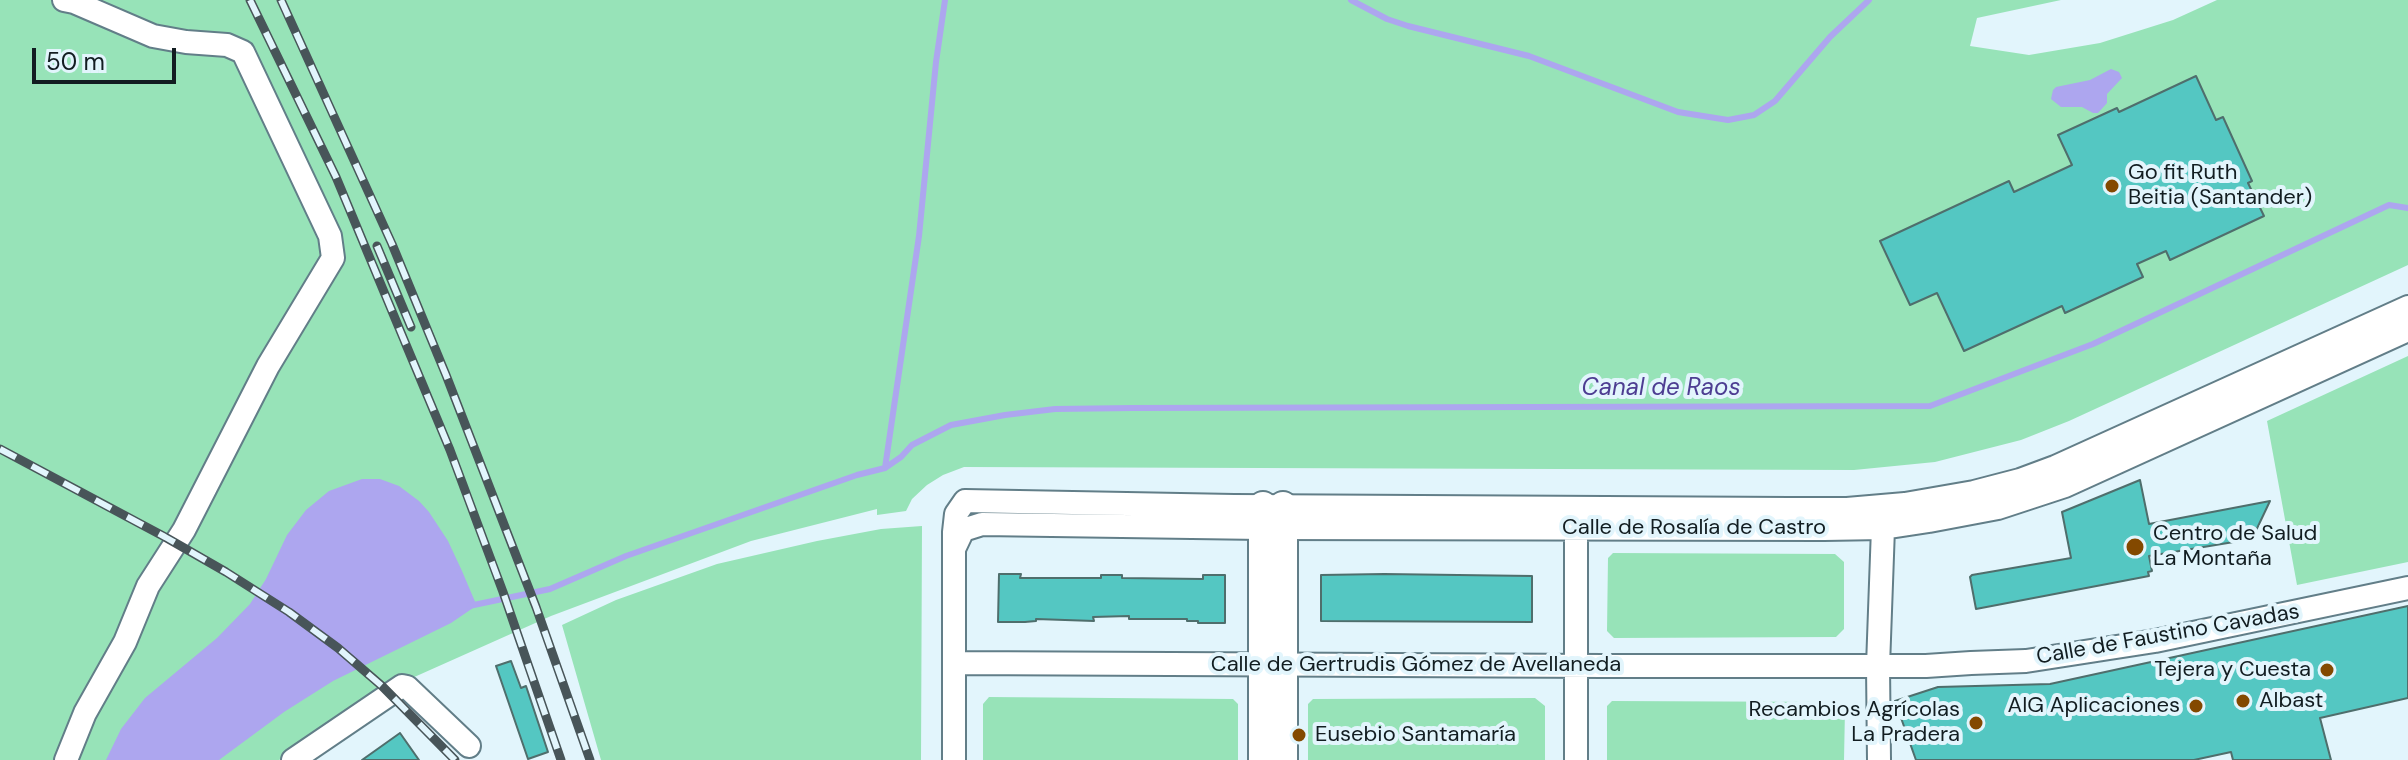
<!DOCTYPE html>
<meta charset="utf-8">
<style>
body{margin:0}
#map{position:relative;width:2408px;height:760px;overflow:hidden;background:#e2f5fc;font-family:"DM Sans",sans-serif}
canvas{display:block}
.scale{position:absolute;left:32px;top:48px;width:144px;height:36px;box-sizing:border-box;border:4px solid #121d21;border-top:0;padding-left:10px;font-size:24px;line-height:28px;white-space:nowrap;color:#121d21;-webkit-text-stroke:6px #e2f5fc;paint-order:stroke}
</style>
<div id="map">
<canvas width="2408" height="760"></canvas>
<div class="scale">50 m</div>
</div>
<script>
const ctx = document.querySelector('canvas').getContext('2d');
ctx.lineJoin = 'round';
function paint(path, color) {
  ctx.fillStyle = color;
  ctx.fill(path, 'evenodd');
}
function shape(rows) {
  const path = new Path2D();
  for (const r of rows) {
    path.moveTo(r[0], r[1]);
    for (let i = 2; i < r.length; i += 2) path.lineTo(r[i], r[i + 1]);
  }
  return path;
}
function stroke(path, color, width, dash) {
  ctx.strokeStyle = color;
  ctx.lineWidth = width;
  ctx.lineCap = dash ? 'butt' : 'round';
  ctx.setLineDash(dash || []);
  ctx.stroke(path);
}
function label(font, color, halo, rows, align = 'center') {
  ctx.font = font + ' "DM Sans",sans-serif';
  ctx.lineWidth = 8;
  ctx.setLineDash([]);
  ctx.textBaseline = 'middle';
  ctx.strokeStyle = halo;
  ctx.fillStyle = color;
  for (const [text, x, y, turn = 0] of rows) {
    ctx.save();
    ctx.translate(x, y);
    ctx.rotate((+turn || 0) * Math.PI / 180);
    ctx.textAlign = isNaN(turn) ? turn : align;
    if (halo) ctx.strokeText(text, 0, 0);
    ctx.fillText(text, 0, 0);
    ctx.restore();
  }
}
paint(shape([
 [0,0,2061,0,1977,18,1970,46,2029,55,2100,43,2173,20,2217,0,2408,0,2408,265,2069,421,2021,440,1935,462,1854,470,964,467,943,475,927,485,912,499,906,511,877,515,877,509,751,541,551,616,374,695,279,760,0,760],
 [2408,356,2408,562,2297,585,2267,421],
 [922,526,921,760,601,760,562,625,616,600,717,564,817,541,881,529],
 [1613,553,1835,554,1844,562,1844,629,1836,637,1614,638,1607,631,1608,558],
 [989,697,1233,699,1238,704,1238,760,983,760,983,704],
 [1535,698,1545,706,1545,760,1308,760,1308,704,1313,699],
 [1612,701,1838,702,1845,709,1844,760,1607,760,1607,706]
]), '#97e3b8');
paint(shape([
 [2111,69,2119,72,2122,78,2107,94,2107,103,2098,113,2093,113,2082,107,2061,107,2051,99,2053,90,2056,87,2090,80],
 [362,479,380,479,399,486,419,501,429,512,448,541,462,571,476,604,473,608,451,623,333,681,284,712,219,760,106,760,121,729,145,698,217,638,250,604,266,579,287,535,306,510,329,491]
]), '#ada6ef');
stroke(shape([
 [1351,0,1387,19,1408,26,1529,56,1678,112,1728,120,1754,115,1775,101,1830,37,1869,0],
 [885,468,919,236,936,62,945,0],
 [469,606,550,589,626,556,857,475,885,468,901,457,912,445,951,425,1005,415,1055,409,1132,408,1930,406,2093,344,2389,205,2408,208]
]), '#ada6ef', 6);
const building = shape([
 [2196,76,2216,120,2223,117,2252,181,2248,183,2264,216,2170,260,2166,251,2137,264,2143,277,2065,313,2062,306,1964,351,1937,293,1910,305,1880,241,2009,181,2014,192,2072,165,2058,135,2117,108,2119,112,2196,76],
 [2140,480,2149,524,2270,501,2252,539,2149,556,2152,571,2148,572,2149,576,1976,609,1970,577,1972,575,2071,558,2062,512,2140,480],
 [999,574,1021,574,1020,578,1101,578,1101,575,1122,575,1122,578,1203,579,1203,575,1225,575,1225,623,1198,623,1198,621,1187,621,1187,619,1129,619,1129,616,1093,617,1094,621,1036,619,1036,621,1025,622,998,622,999,574],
 [1384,574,1532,576,1532,622,1321,621,1321,575,1384,574],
 [2408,606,2408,698,2320,718,2331,760,2233,760,2231,752,2194,760,1916,760,1895,701,1938,687,2050,684,2408,606],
 [511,661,521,688,526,686,548,752,528,759,496,666,511,661],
 [400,733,419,760,362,760,400,733]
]);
paint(building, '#54c7c2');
stroke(building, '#4f6e6c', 2);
const minor = shape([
 [64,0,74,2,153,36,186,42,227,45,243,52,330,236,333,258,268,366,184,530,148,586,125,642,85,713,66,760],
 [1576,513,1576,760],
 [954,549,963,530,982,524,1262,528,1824,529,1883,528,1929,521,1998,508,2065,486,2408,330],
 [954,663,1604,666,1926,666,1971,663,2026,661,2155,641,2408,588],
 [293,760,402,686,407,687,469,746],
 [954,760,954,532,956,514,965,501,1234,506,1789,509,1847,509,1905,504,1974,492,2020,480,2055,467,2408,307],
 [1879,760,1878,666,1883,528]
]);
const major = shape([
 [1263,506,1263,760],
 [1283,760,1283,506]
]);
stroke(minor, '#627e88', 26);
stroke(major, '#627e88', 32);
stroke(minor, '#fff', 22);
stroke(major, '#fff', 28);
const rail = shape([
 [250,0,336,177,450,450,503,592,561,760],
 [281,0,392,244,446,375,536,607,590,760],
 [377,246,411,327],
 [0,449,165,537,226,572,289,612,338,648,382,686,455,760]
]);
stroke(rail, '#485559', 9);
stroke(rail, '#e2f5fc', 6, [18]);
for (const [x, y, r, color] of [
 [2112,186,8,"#834900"],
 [2135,547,10,"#834900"],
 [2327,670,8,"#834900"],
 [2243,701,8,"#834900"],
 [2196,706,8,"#834900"],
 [1976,723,8,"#834900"],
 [1299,735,8,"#834900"]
]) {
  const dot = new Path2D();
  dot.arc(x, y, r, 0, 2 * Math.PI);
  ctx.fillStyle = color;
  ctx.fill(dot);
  stroke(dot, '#e2f5fc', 3);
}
label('22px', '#121d21', '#e2f5fc', [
 ["Go fit Ruth",2128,173],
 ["Beitia (Santander)",2128,198],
 ["Centro de Salud",2153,534],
 ["La Montaña",2153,559],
 ["Tejera y Cuesta",2311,670,"right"],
 ["Albast",2259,701],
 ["AIG Aplicaciones",2180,706,"right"],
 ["Recambios Agrícolas",1960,710,"right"],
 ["La Pradera",1960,735,"right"],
 ["Eusebio Santamaría",1315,735]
], 'left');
label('22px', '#121d21', '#e2f5fc', [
 ["Calle de Rosalía de Castro",1694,528],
 ["Calle de Faustino Cavadas",2168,635,-10],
 ["Calle de Gertrudis Gómez de Avellaneda",1416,665]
]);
label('italic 24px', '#4d3d92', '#e2f5fc', [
 ["Canal de Raos",1661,389]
]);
</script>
